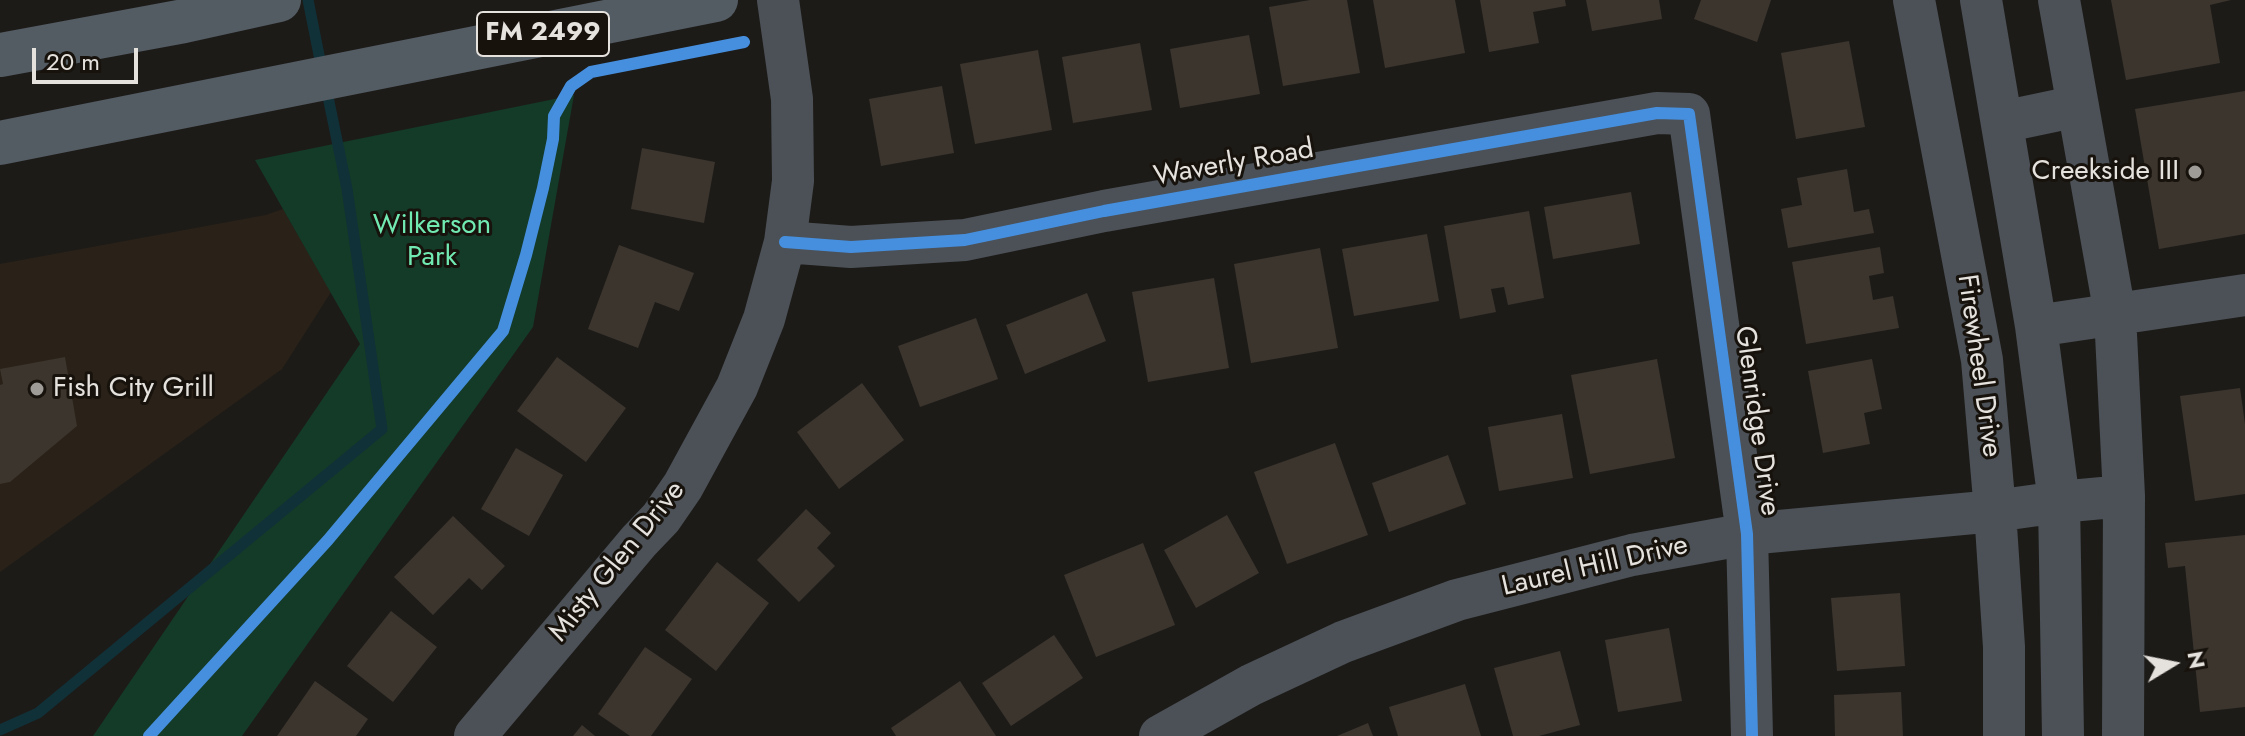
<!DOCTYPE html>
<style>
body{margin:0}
#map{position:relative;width:2245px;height:736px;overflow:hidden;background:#1d1b18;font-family:Jost,sans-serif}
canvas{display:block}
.north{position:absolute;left:2133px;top:624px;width:80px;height:80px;-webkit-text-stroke:6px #17120c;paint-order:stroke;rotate:80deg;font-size:22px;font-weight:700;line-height:32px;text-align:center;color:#e5e1dd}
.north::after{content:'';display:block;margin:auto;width:28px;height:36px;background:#e5e1dd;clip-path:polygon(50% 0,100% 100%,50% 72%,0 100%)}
.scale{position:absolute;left:32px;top:48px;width:106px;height:36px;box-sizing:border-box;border:4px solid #e5e1dd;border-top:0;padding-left:10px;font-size:24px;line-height:28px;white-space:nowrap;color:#e5e1dd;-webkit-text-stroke:6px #17120c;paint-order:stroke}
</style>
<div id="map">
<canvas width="2245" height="736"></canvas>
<div class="north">N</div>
<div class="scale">20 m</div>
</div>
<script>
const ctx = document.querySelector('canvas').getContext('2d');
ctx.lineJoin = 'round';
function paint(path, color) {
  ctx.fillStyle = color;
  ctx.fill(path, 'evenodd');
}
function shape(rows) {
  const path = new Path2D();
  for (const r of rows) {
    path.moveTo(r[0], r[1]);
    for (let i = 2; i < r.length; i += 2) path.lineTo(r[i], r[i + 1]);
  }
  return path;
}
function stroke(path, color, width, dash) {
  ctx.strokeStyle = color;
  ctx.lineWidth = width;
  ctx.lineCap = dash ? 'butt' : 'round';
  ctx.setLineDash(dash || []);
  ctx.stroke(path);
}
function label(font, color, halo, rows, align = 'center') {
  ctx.font = font + ' Jost,sans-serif';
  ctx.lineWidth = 6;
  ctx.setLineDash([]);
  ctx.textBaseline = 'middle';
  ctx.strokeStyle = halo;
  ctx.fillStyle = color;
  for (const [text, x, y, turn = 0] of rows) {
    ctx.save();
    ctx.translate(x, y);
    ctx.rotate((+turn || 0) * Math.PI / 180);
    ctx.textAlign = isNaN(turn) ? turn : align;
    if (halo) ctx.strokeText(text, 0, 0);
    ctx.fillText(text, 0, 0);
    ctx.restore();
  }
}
paint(shape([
 [283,209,331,292,282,369,0,572,0,264,266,215]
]), '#2a2218');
paint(shape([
 [574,95,533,327,242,736,93,736,360,344,255,160]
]), '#143a28');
stroke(shape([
 [308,0,322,70],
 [0,730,38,713,382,429,347,189,326,87]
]), '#113139', 11);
paint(shape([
 [1310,0,1347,0,1360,73,1283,86,1269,7],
 [1373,0,1455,0,1465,53,1385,68],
 [1480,0,1565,0,1566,6,1533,12,1539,43,1489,52],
 [1586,0,1659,0,1662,19,1592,31],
 [1701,0,1771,0,1757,42,1694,19],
 [2111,0,2231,0,2210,5,2220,63,2126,80],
 [1249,35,1260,94,1180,108,1170,49],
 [1849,41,1865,127,1796,139,1781,53],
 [1140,43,1152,110,1073,123,1062,57],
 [1038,50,1052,130,975,144,960,64],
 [942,86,954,153,881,166,869,99],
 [2245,91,2245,234,2159,249,2135,109],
 [642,148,715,162,704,223,631,209],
 [1847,169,1854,212,1869,209,1874,233,1788,248,1781,209,1802,205,1797,178],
 [1631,192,1640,244,1553,259,1544,207],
 [1529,211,1544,298,1508,305,1504,287,1491,289,1496,312,1460,319,1444,226],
 [1427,234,1439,301,1354,316,1342,249],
 [619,245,694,273,679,311,655,302,638,348,588,329],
 [1880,247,1884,273,1869,276,1873,300,1893,296,1899,328,1806,344,1792,262],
 [1320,248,1338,348,1251,363,1234,264],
 [1214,278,1229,368,1148,382,1132,292],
 [1087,293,1106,341,1025,374,1006,325],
 [976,318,998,379,920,407,898,346],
 [65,357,77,426,10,482,0,484,0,385,3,384,0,369],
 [557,357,626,408,586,462,517,411],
 [1657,359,1675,458,1590,474,1571,375],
 [1872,359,1882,409,1864,413,1870,444,1823,453,1808,371],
 [862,383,904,440,839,489,797,432],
 [2240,388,2245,424,2245,494,2195,501,2180,396],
 [1562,414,1573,478,1499,491,1488,427],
 [1335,443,1368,535,1287,564,1254,472],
 [516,448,563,475,529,536,481,509],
 [1448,455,1466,504,1389,532,1372,483],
 [806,509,831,533,817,548,835,566,799,602,757,560],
 [1227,515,1259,573,1196,608,1164,550],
 [453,516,505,566,482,590,469,578,433,615,394,577],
 [2245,535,2245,707,2200,712,2185,566,2168,568,2165,543],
 [1143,543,1175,625,1096,657,1064,575],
 [717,562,769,603,716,671,665,630],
 [1900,593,1905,666,1837,671,1831,598],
 [391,611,437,647,393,702,347,666],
 [1669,628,1682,701,1618,712,1605,640],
 [1054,635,1083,678,1011,726,982,683],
 [645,647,692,679,651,736,630,736,598,714],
 [1560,651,1580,725,1539,736,1513,736,1494,668],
 [315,681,368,719,356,736,277,736],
 [960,681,996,736,896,736,891,728],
 [1465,684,1481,736,1398,736,1389,707],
 [1901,692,1903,736,1835,736,1834,695],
 [1368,723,1373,736,1337,736],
 [582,725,595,736,573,736]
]), '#3b352d');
stroke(shape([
 [1914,0,1982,360,1995,511,2004,647,2004,736],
 [1981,0,2036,326,2059,502,2063,736],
 [2002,122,2078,106],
 [785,242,851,247,965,240,1104,211,1657,113,1689,114,1747,534,1752,736],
 [2036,326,2245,295],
 [475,736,639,541,661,518,683,486,737,387,764,319,785,242,793,181,792,99,778,0],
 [1160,736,1251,685,1343,642,1457,600,1632,555,1747,534,1995,511,2059,502,2124,496,2115,314,2059,0],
 [2123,736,2124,496]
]), '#4b5157', 42);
stroke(shape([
 [0,55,184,21,279,0],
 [0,143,716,0]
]), '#535b63', 44);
stroke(shape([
 [785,242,851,247,965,240,1104,211,1657,113,1689,114,1747,534,1752,736],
 [149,736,328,540,503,331,526,255,543,188,553,139,554,116,571,86,591,72,744,42]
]), '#468fdf', 12);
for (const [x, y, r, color] of [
 [2195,172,8,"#9f9c98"],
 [37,389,8,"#9f9c98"]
]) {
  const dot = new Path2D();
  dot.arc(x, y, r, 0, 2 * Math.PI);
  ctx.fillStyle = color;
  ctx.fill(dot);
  stroke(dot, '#17120c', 3);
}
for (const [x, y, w] of [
 [543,34,132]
]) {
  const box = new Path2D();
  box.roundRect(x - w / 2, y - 22, w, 44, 6);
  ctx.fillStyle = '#17120c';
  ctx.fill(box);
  stroke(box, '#e5e1dd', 2);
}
label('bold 26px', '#e5e1dd', null, [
 ["FM 2499",543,34]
]);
label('28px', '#e5e1dd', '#17120c', [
 ["Waverly Road",1234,164,-10],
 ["Firewheel Drive",1978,366,82],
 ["Glenridge Drive",1756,421,82],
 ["Misty Glen Drive",618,562,-51],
 ["Laurel Hill Drive",1595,567,-13]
]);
label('28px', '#e5e1dd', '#17120c', [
 ["Creekside III",2179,172],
 ["Fish City Grill",53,389,"left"]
], 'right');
label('28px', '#71eab2', '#17120c', [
 ["Wilkerson",432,226],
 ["Park",432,258]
]);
</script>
